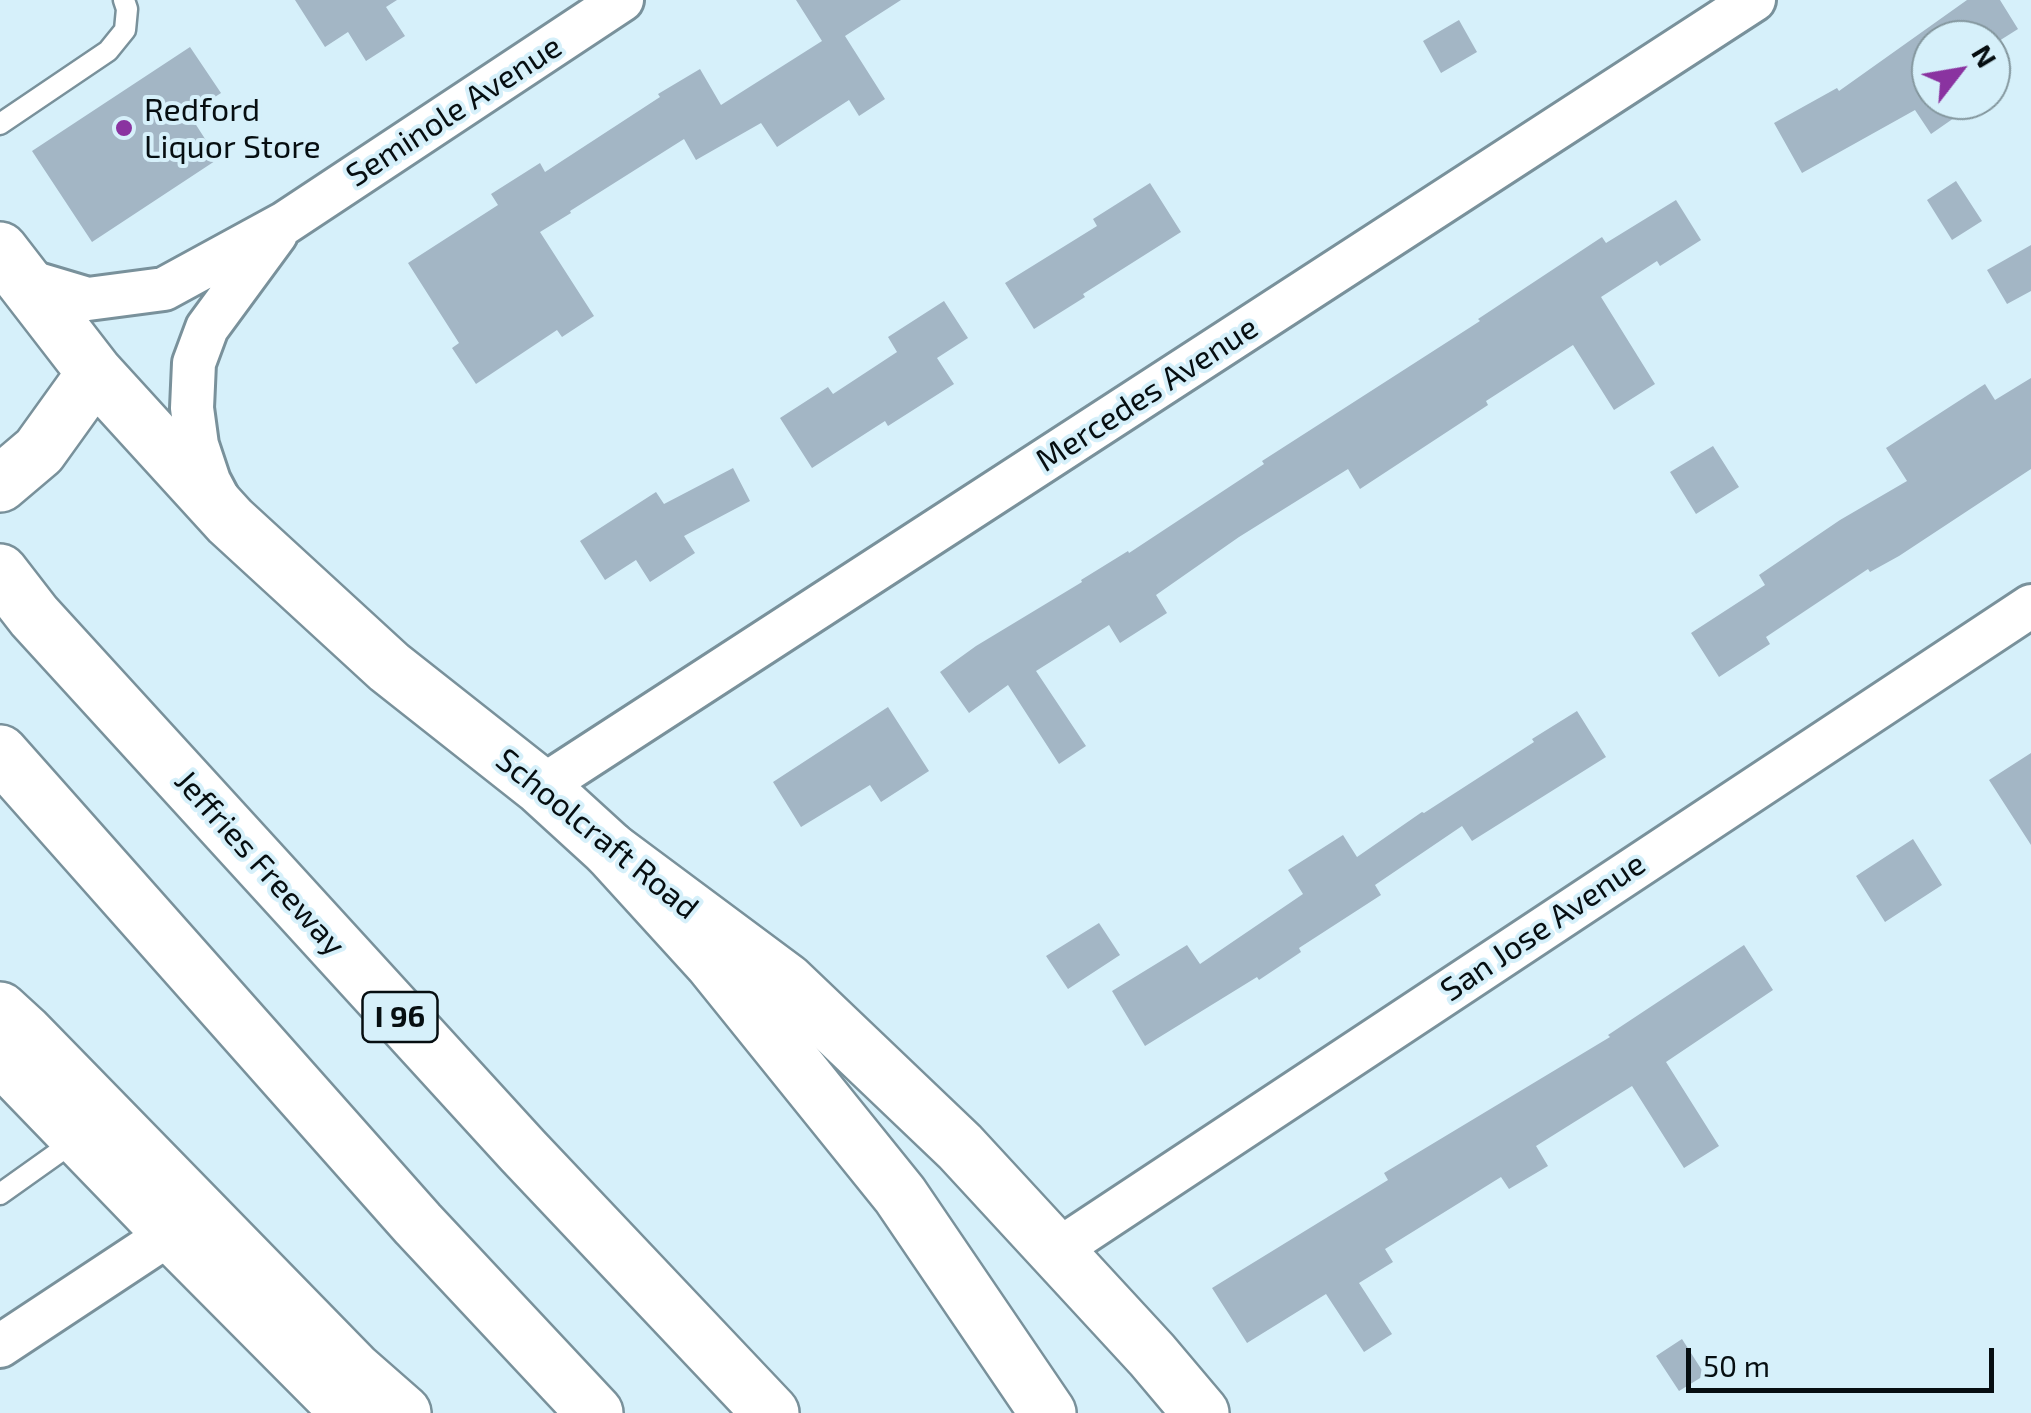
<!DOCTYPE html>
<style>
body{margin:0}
#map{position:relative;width:2031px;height:1413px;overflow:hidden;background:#d6f0fa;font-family:"Exo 2",sans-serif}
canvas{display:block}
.north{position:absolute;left:1911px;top:20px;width:100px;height:100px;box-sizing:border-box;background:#d6f0fa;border:2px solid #83969d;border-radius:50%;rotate:59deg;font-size:28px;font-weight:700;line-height:40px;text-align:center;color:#060e11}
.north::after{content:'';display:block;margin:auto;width:35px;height:45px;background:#8a33a0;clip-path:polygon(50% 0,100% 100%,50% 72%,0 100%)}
.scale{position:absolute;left:1686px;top:1348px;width:308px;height:45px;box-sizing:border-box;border:5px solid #060e11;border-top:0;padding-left:12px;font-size:30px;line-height:35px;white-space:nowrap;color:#060e11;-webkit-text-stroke:8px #d6f0fa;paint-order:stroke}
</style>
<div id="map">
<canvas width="2031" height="1413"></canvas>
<div class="north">N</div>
<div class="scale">50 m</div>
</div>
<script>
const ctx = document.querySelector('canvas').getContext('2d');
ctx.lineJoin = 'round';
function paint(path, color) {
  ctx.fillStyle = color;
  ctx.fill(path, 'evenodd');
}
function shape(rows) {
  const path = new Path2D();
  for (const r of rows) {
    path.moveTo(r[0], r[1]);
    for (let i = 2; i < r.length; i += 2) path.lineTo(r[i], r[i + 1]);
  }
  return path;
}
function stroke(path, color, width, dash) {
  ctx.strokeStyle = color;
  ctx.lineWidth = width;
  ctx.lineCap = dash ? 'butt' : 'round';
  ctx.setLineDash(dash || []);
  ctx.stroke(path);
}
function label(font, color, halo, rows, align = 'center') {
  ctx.font = font + ' "Exo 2",sans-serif';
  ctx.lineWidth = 8;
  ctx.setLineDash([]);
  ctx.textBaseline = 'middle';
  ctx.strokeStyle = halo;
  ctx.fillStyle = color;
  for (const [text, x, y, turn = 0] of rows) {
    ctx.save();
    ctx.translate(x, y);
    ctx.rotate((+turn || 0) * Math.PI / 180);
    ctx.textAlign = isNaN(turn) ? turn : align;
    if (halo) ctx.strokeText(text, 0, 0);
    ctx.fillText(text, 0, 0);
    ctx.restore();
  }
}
paint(shape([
 [295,0,397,0,386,7,405,36,366,61,348,32,325,47],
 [796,0,901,0,845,36,885,99,859,116,849,100,777,147,761,123,696,160,684,139,570,211,571,213,540,232,594,316,562,337,557,330,476,384,452,348,459,343,408,263,498,205,491,194,540,163,545,172,660,97,658,94,700,69,721,105,822,41],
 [1967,0,2000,0,2018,29,1991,46,1991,40,1931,40,1931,100,1960,100,1967,109,1931,134,1915,110,1802,173,1774,123,1837,88,1839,91],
 [1459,20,1477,52,1441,73,1423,41],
 [190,47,221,93,189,114,218,159,92,242,32,151],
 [1956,181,1982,221,1952,240,1927,200],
 [1150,183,1181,232,1083,294,1085,297,1034,329,1005,283,1097,226,1093,219],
 [1676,200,1701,240,1660,266,1657,261,1601,297,1655,384,1614,410,1573,345,1486,401,1488,405,1360,489,1348,469,1239,537,1156,595,1167,613,1120,643,1109,625,1036,671,1086,746,1059,764,1008,685,969,713,940,672,976,646,1082,582,1081,580,1128,551,1129,553,1264,464,1262,461,1480,321,1478,319,1602,237,1606,243],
 [2031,245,2031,291,2007,304,1987,270],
 [944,301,968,338,937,358,954,384,888,426,885,421,812,468,780,418,828,387,833,394,897,352,888,337],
 [2031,378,2031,469,1899,556,1870,572,1868,569,1766,637,1770,644,1719,677,1691,633,1765,585,1759,575,1840,520,1907,481,1886,448,1985,384,1995,400],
 [1713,446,1739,487,1696,514,1670,472],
 [733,468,750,501,684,536,695,553,650,582,636,560,605,580,580,541,656,492,664,504],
 [888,707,929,771,881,802,870,785,801,827,773,782],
 [1577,711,1606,757,1472,841,1462,826,1375,885,1381,895,1299,948,1301,952,1259,980,1257,977,1145,1046,1112,991,1187,945,1200,964,1303,894,1288,870,1343,835,1357,857,1422,812,1424,813,1534,742,1532,739],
 [2031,753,2031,845,1989,780],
 [1913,839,1942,885,1885,922,1856,876],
 [1099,923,1120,955,1068,989,1046,956],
 [1744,945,1773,990,1666,1062,1719,1146,1684,1168,1632,1086,1536,1146,1548,1166,1509,1189,1501,1177,1385,1249,1393,1262,1359,1283,1392,1334,1364,1352,1326,1294,1247,1343,1212,1288,1388,1180,1384,1173,1610,1037,1608,1035],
 [1682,1339,1705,1375,1679,1391,1656,1356]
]), '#a3b6c5');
const lane = shape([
 [0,124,108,51,125,30,127,9,124,0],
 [0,1194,76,1140]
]);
const street = shape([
 [21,279,88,299,164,289,285,223,622,0],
 [218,498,209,481,197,445,192,408,194,363,207,328,276,234],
 [541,787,1754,0],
 [1056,1251,2031,606],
 [0,1346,171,1233]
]);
const secondary = shape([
 [0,250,95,373,230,521,389,667,541,787,610,850,786,981,960,1147,1152,1355,1201,1413],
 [0,484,39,451,95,373],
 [0,1056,171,1233,350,1413]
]);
const highway = shape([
 [0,572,34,616,523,1151,771,1413],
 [0,753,418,1224,595,1413],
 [610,850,712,962,900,1195,1048,1413],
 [0,1010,24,1032,354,1370,403,1413]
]);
stroke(lane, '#79919b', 25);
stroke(street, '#79919b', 48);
stroke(secondary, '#79919b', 60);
stroke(highway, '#79919b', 60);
stroke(lane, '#fff', 20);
stroke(street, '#fff', 42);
stroke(secondary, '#fff', 55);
stroke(highway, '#fff', 55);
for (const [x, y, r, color] of [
 [124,128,10,"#8a33a0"]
]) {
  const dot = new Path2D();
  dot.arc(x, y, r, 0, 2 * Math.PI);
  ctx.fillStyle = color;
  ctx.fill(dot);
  stroke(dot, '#d6f0fa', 4);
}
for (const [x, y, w] of [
 [400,1017,75]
]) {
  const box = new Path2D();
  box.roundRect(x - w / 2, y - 25, w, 50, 8);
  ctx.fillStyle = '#d6f0fa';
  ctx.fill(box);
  stroke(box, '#060e11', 2.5);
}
label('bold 30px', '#060e11', null, [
 ["I 96",400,1017]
]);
label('32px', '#060e11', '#d6f0fa', [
 ["Redford",144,110],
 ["Liquor Store",144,147]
], 'left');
label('32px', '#060e11', '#d6f0fa', [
 ["Seminole Avenue",454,111,-33],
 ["Mercedes Avenue",1147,394,-33],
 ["Schoolcraft Road",597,834,39],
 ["Jeffries Freeway",260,863,48],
 ["San Jose Avenue",1543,927,-34]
]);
</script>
